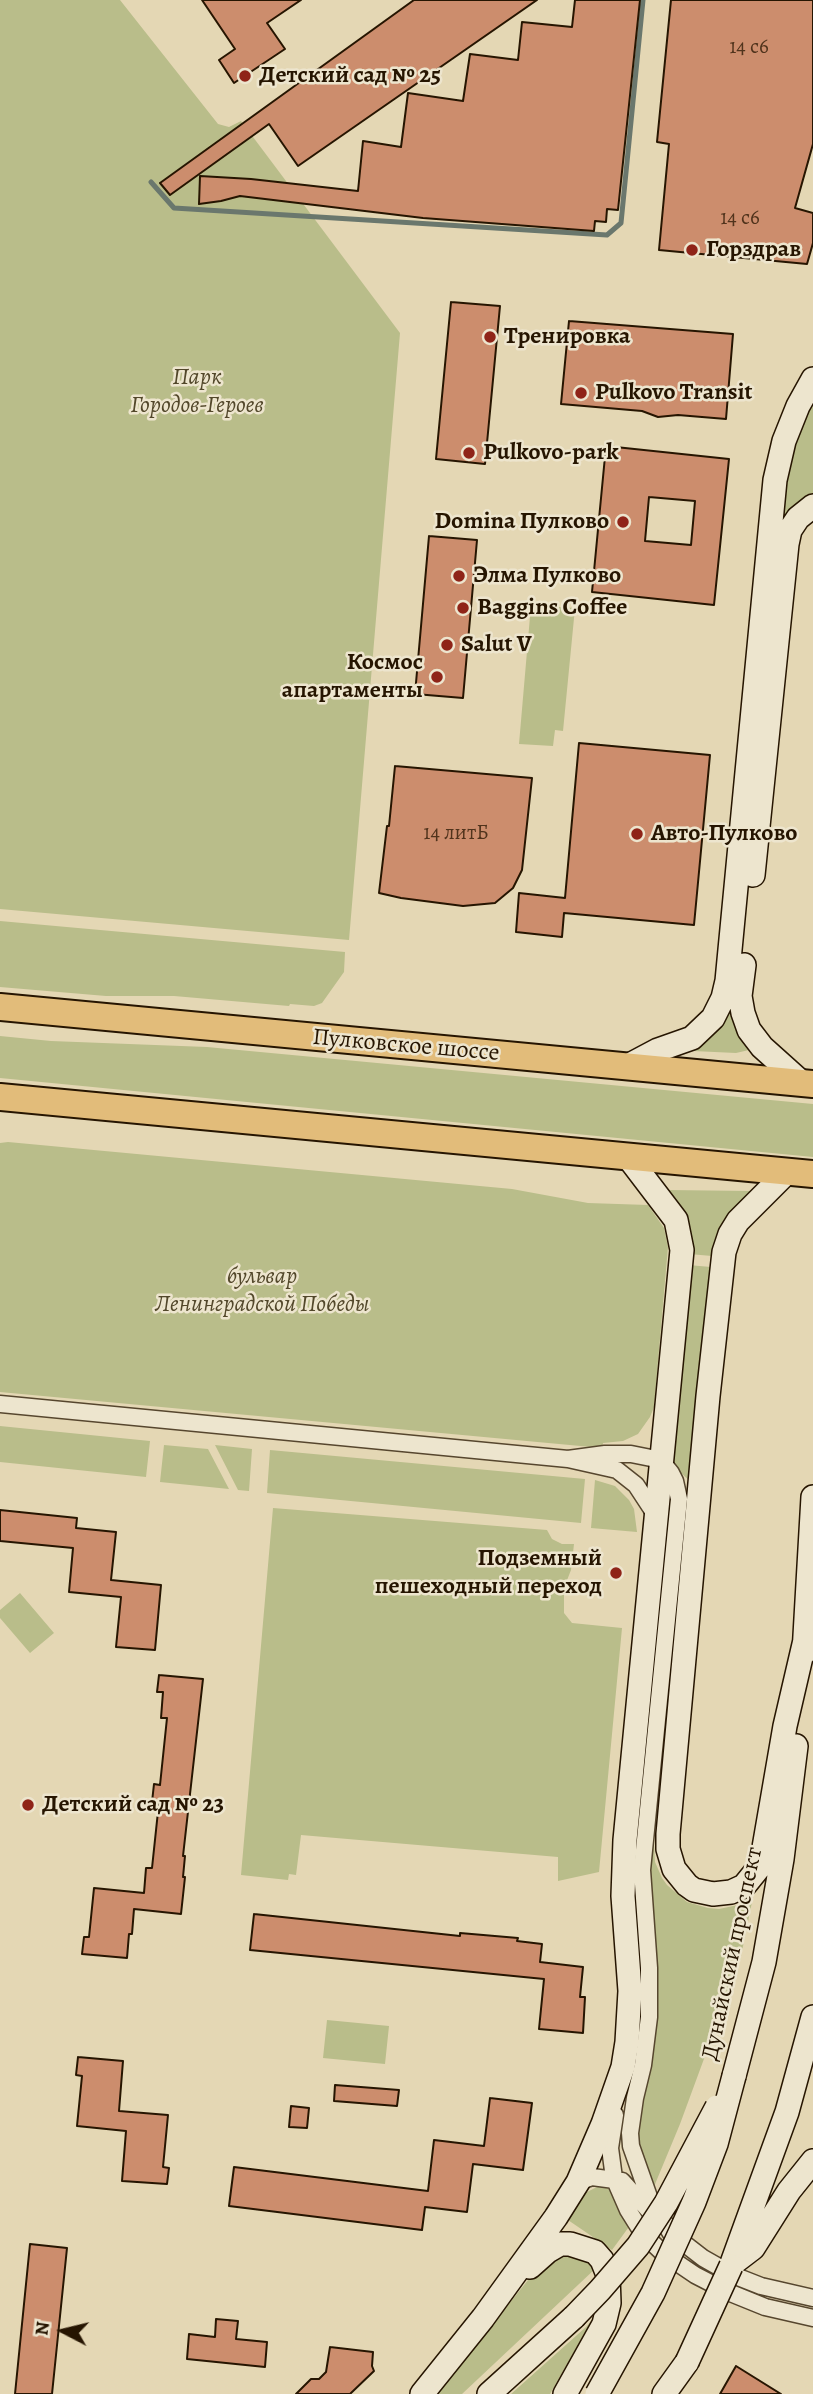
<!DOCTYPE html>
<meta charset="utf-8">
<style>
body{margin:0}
#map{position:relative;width:813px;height:2394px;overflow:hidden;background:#e4d7b4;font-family:Alegreya,serif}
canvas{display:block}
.north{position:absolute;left:28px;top:2296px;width:70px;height:70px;-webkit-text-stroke:5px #ede5ce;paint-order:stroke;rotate:277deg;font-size:19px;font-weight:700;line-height:28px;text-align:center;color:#261501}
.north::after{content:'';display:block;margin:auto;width:24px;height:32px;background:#261501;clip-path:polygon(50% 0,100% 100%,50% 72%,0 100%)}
</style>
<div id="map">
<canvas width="813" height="2394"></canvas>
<div class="north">N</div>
</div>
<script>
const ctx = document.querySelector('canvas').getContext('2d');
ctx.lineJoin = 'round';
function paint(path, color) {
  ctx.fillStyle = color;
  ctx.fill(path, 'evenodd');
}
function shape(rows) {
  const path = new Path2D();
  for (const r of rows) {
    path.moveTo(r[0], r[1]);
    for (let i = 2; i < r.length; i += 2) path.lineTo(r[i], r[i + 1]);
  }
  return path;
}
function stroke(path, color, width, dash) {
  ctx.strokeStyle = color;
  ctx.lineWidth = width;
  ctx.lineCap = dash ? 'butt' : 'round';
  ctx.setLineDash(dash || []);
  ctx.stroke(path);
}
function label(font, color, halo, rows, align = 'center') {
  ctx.font = font + ' Alegreya,serif';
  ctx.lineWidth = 5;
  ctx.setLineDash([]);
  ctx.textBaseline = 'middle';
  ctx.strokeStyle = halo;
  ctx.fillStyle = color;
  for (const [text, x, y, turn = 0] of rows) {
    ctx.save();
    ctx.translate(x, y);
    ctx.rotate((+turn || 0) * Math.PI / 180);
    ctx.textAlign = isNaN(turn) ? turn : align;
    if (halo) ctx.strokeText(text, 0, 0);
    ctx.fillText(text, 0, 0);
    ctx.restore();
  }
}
paint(shape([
 [0,0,120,0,218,124,229,127,241,121,400,333,349,940,0,909],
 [813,395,813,497,789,510,778,527,784,471],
 [531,605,575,608,563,731,555,730,553,746,519,744],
 [0,921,345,952,344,972,322,1003,314,1006,290,1004,289,1006,174,996,106,996,0,987],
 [730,1001,736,1029,749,1050,736,1053,693,1051,706,1041,721,1022],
 [0,1036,51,1041,207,1047,813,1104,813,1157,0,1078],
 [8,1142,512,1189,588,1203,648,1205,664,1228,668,1247,654,1407,650,1417,638,1434,623,1441,603,1443,602,1448,0,1392,0,1143],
 [667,1190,751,1191,753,1193,719,1231,712,1256,689,1254],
 [688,1265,711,1267,691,1482,671,1464],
 [0,1426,150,1441,146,1477,0,1462],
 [164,1445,208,1449,229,1489,160,1482],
 [215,1445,252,1449,249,1491,238,1490],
 [270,1450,585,1479,581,1523,267,1493],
 [595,1480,615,1486,629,1500,634,1509,637,1532,591,1528],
 [273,1508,547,1530,552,1539,562,1544,574,1544,571,1570,564,1588,564,1613,572,1623,622,1628,599,1872,558,1881,558,1857,301,1835,296,1875,289,1874,288,1880,241,1875],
 [20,1593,54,1633,30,1653,0,1618,0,1610],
 [651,1844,654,1844,655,1862,662,1878,667,1885,687,1902,708,1908,719,1909,738,1905,753,1897,740,1961,680,2124,653,2189,636,2145],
 [327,2020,389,2026,385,2064,323,2058],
 [599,2186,609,2189,631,2224,612,2250,565,2218,583,2194],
 [569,2255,583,2259,595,2269,462,2394,436,2394,537,2269,557,2256],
 [592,2320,550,2394,511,2394,586,2327]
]), '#b9bd8a');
stroke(shape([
 [151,182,174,208,607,235,621,223,643,0]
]), '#6a776d', 5);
const building = shape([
 [202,0,301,0,267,23,285,49,234,83,219,60,235,49,202,0],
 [414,0,537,0,298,166,269,124,170,195,160,183,414,0],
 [575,0,640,0,618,210,607,209,606,222,595,221,594,231,423,218,240,196,221,201,199,204,200,176,251,179,358,191,363,141,401,147,408,93,463,101,470,54,518,60,522,22,572,27,575,0],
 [671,0,813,0,813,144,795,208,813,213,813,243,807,264,659,250,669,144,657,142,671,0],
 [451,302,500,306,485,464,436,459,451,302],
 [569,321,733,334,726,419,678,415,658,417,642,411,561,404,569,321],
 [606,446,729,459,714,605,592,592,606,446],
 [649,497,695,501,691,545,645,541,649,497],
 [429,536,477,540,463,698,415,694,429,536],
 [579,743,710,755,694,925,564,913,562,937,516,932,519,893,565,898,579,743],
 [395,766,532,778,522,870,513,888,495,903,463,906,401,898,379,893,387,826,389,826,395,766],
 [0,1510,77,1518,76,1528,116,1532,111,1580,161,1585,155,1650,116,1647,121,1597,69,1592,73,1548,0,1541,0,1510],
 [159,1675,203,1679,183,1856,185,1856,183,1877,185,1877,181,1914,134,1909,132,1934,129,1934,127,1958,82,1954,84,1937,89,1937,94,1888,144,1893,146,1868,152,1868,159,1802,152,1802,154,1784,160,1785,167,1718,161,1718,163,1692,157,1692,159,1675],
 [254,1914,460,1936,460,1933,518,1938,517,1941,542,1944,540,1962,583,1967,580,1997,585,1997,583,2033,539,2029,544,1979,250,1950,254,1914],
 [78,2057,123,2061,119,2111,168,2115,163,2167,169,2168,167,2184,122,2181,126,2131,77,2126,82,2076,76,2075,78,2057],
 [335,2085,399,2090,397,2106,334,2101,335,2085],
 [490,2098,532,2103,523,2170,473,2164,467,2212,425,2207,422,2230,229,2206,234,2167,428,2191,434,2140,484,2146,490,2098],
 [291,2106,309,2108,307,2128,289,2127,291,2106],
 [30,2244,67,2248,52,2394,15,2394,30,2244],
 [216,2319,238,2321,236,2339,267,2342,265,2367,187,2359,189,2334,215,2337,216,2319],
 [330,2347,373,2352,372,2366,374,2371,350,2394,296,2394,311,2379,319,2379,326,2372,330,2347],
 [736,2366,781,2394,720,2394,736,2366]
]);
paint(building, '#cc8d6d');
stroke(building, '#261501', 2);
const street = shape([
 [0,1404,568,1459,617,1470,636,1485,657,1517],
 [568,1459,605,1454,631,1454,656,1459,663,1463,671,1473,675,1481,679,1499,642,1870,649,1968,649,2017,643,2065,635,2098,630,2133,631,2146,649,2197,672,2235],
 [615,2115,610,2148,614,2178,628,2210,643,2234,664,2254,695,2275,728,2292,765,2307,813,2318],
 [578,2182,592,2177,622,2181,651,2213],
 [672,2234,703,2258,733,2275,761,2286,813,2298]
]);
const secondary = shape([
 [753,875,787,544,790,530,798,518,813,506],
 [744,965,740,996,743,1013,749,1030,762,1047,801,1082],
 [626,1067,658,1050,692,1038,713,1018,723,998,727,981,775,480,784,441,798,406,813,379],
 [787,1172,738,1221,730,1234,724,1252,708,1396,668,1834,668,1849,674,1869,687,1885,694,1890,713,1894,731,1892,744,1886,761,1865,785,1726,805,1640],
 [804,1653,813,1497],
 [734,2076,764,1962,782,1859,796,1746],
 [736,2261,753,2248,789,2191,813,2161],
 [731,2266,787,2112,813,2017],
 [530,2267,548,2251,560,2244,570,2244,595,2252,602,2260,608,2275,609,2303,604,2324,565,2394],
 [422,2394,483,2318,556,2217,578,2182,603,2124,623,2067,627,2042,630,1991,623,1896,625,1840,682,1250,676,1220,628,1157],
 [489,2394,574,2317],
 [664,2394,687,2362]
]);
const primary = shape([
 [0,1007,813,1084],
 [0,1097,813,1174]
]);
stroke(street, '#56462e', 19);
stroke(secondary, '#261501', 26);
stroke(primary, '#261501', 30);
stroke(street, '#ede5ce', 16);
stroke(secondary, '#ede5ce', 23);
stroke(primary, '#e2bc7a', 26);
const secondaryBridge = shape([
 [574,2317,600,2290,638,2246,666,2203,717,2107],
 [687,2362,731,2266],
 [597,2394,653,2293,694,2202,716,2144,734,2076]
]);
stroke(secondaryBridge, '#261501', 26, []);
stroke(secondaryBridge, '#ede5ce', 23);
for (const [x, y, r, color] of [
 [245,76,7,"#8f2418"],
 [692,250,7,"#8f2418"],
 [490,337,7,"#8f2418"],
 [581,393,7,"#8f2418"],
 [469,453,7,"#8f2418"],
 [623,522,7,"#8f2418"],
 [459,576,7,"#8f2418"],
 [463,608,7,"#8f2418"],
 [447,645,7,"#8f2418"],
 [437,677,7,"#8f2418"],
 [637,834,7,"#8f2418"],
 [616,1573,7,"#8f2418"],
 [28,1805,7,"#8f2418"]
]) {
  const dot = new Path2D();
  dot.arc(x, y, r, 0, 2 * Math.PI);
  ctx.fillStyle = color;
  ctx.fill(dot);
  stroke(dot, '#ede5ce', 2.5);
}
label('21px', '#50331c', null, [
 ["14 с6",749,48],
 ["14 с6",740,219],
 ["14 литБ",456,834]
]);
label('bold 24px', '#261501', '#ede5ce', [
 ["Детский сад № 25",259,76],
 ["Горздрав",706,250],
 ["Тренировка",504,337],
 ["Pulkovo Transit",595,393],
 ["Pulkovo-park",483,453],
 ["Domina Пулково",609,522,"right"],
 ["Элма Пулково",473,576],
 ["Baggins Coffee",477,608],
 ["Salut V",461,645],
 ["Космос",423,663,"right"],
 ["апартаменты",423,691,"right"],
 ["Авто-Пулково",651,834],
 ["Подземный",602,1559,"right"],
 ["пешеходный переход",602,1587,"right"],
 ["Детский сад № 23",42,1805]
], 'left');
label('italic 24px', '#52472a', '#ede5ce', [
 ["Парк",197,378],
 ["Городов-Героев",197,406],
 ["бульвар",262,1277],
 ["Ленинградской Победы",262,1305]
]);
label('24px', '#261501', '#ede5ce', [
 ["Пулковское шоссе",406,1046,5],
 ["Дунайский проспект",733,1954,-78]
]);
</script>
